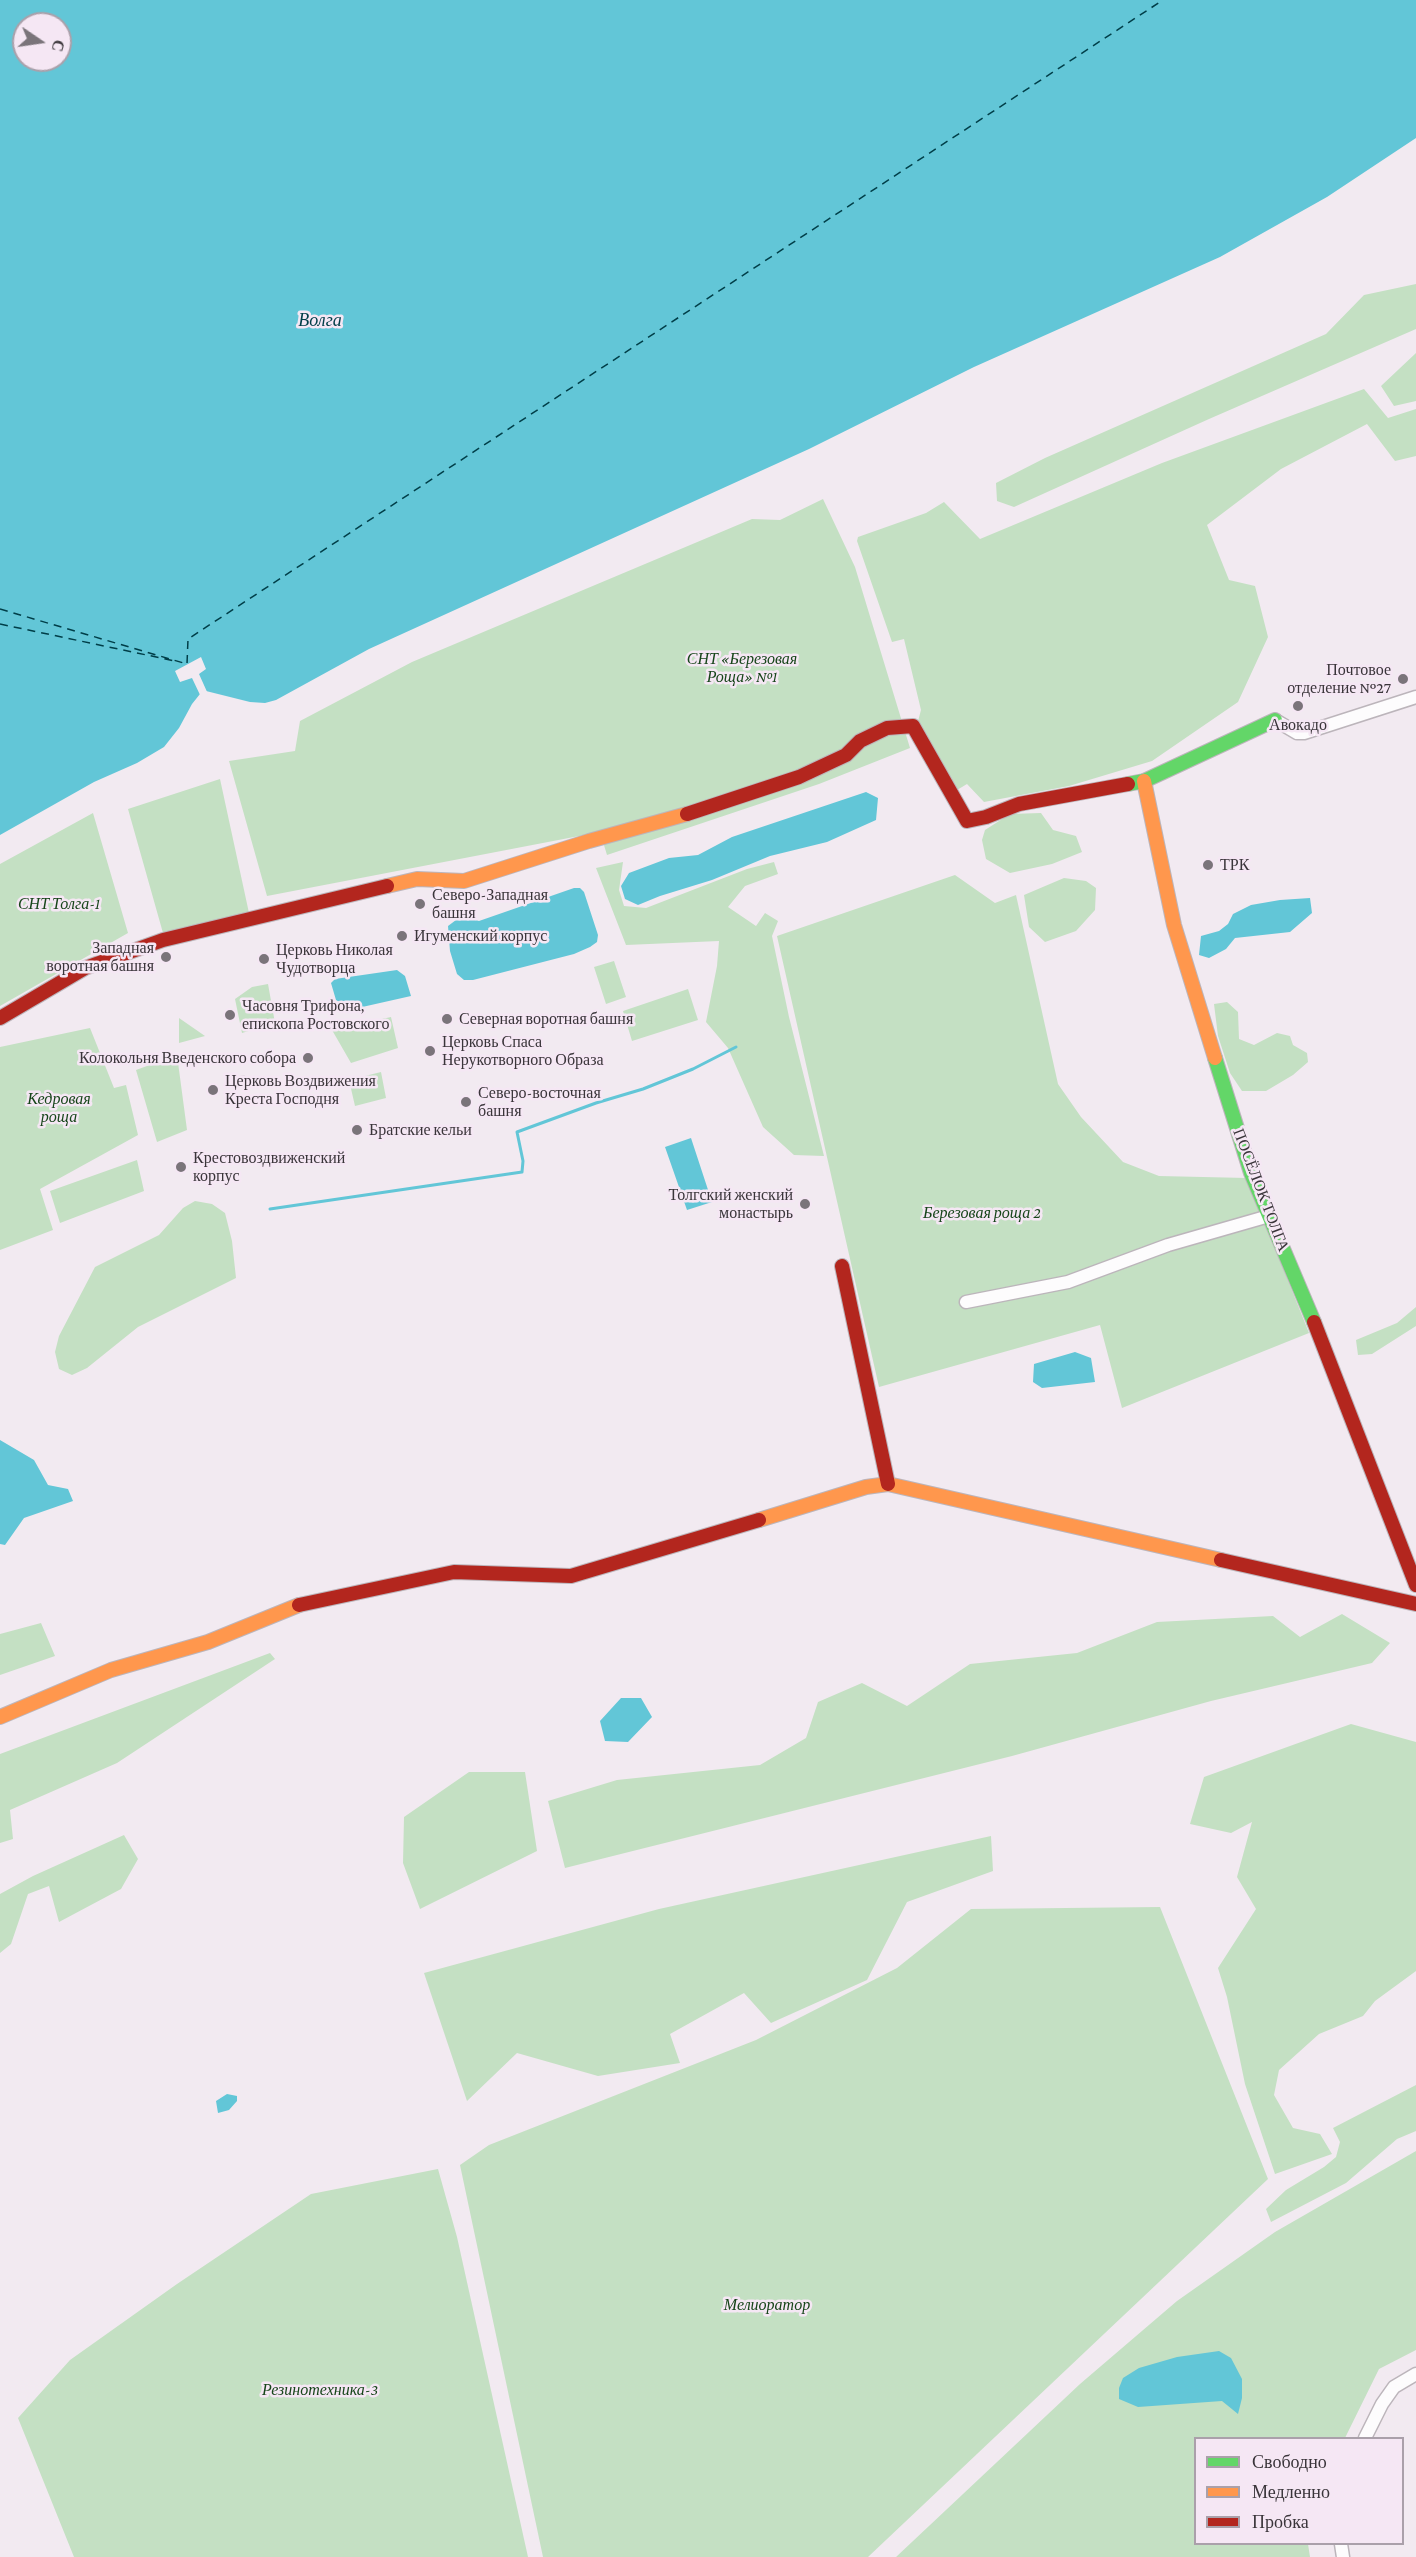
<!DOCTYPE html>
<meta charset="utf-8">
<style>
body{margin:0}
#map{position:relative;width:1416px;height:2557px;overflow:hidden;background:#f2eaf1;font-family:"Crimson Pro",serif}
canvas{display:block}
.legend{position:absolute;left:1194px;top:2437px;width:210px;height:108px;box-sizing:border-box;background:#f5e7f4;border:2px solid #aaa0aa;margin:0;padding:8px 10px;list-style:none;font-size:18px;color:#3a353a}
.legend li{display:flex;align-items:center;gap:12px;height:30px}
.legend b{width:30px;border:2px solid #aaa0aa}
.north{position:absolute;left:12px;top:12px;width:60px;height:60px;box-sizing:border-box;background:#f5e7f4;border:2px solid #aaa0aa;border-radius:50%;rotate:103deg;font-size:16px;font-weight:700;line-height:24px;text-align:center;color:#3a353a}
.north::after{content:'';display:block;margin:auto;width:21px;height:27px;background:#7a747a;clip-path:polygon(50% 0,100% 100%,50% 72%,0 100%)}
</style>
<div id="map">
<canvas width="1416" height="2557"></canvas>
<ul class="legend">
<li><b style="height:8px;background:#63d668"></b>Свободно</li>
<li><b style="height:8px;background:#ff974d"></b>Медленно</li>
<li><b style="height:8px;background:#b3261e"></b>Пробка</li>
</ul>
<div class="north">С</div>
</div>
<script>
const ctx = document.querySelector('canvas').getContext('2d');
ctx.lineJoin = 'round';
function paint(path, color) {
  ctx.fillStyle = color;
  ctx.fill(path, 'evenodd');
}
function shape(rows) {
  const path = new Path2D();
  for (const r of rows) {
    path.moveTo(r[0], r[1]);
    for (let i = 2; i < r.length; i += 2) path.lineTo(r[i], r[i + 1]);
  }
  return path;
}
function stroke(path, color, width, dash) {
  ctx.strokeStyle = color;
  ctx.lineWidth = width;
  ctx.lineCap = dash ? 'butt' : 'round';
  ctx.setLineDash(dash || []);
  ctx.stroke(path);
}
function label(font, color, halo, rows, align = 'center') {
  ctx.font = font + ' "Crimson Pro",serif';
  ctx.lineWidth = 5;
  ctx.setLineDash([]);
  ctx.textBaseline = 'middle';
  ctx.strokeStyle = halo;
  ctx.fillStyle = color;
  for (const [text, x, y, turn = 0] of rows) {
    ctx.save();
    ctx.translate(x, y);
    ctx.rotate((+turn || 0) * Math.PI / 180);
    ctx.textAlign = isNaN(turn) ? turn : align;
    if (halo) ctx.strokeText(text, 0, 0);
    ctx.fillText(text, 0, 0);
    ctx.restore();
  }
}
paint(shape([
 [1416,284,1416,329,1209,419,1014,507,997,501,996,483,1045,458,1326,334,1364,295],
 [1416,353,1416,401,1394,406,1381,386],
 [1364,389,1388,418,1416,409,1416,456,1395,461,1367,424,1281,469,1207,525,1229,580,1255,586,1268,637,1238,702,1152,761,1069,786,984,802,967,784,957,790,917,725,921,710,904,639,892,642,857,541,858,537,926,513,944,502,980,539,1162,463],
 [823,499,855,567,910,748,819,784,607,855,600,832,267,896,229,761,295,751,300,721,412,662,752,519,780,520],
 [220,779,249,913,163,933,128,809],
 [93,813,128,933,0,1006,0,864],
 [1041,813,1053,830,1076,836,1082,852,1052,864,1010,873,986,859,982,840,985,830,1010,814],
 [623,862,619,890,624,906,646,908,747,869,774,862,778,874,745,886,728,907,756,926,765,913,778,921,772,936,789,1017,824,1156,794,1155,763,1127,728,1048,706,1022,717,966,719,941,626,945,596,868],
 [955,875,995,903,1016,895,1058,1084,1081,1117,1123,1162,1159,1176,1247,1178,1309,1333,1122,1408,1100,1325,879,1387,777,936],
 [1064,878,1086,881,1096,888,1095,910,1076,931,1045,942,1029,927,1024,895],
 [614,961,626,997,606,1004,594,967],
 [268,984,275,1023,242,1033,235,999,252,987],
 [688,989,698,1020,632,1041,623,1011],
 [1227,1002,1238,1012,1239,1039,1254,1045,1277,1033,1290,1036,1293,1045,1307,1053,1308,1062,1293,1075,1266,1091,1242,1091,1230,1073,1218,1036,1214,1004],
 [391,1017,398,1048,351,1063,332,1030],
 [179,1018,205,1036,179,1043],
 [90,1028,114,1088,126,1085,138,1135,40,1189,53,1230,0,1250,0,1047],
 [177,1055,187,1130,157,1142,136,1070],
 [381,1072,386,1098,355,1106,349,1080],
 [137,1160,144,1191,60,1223,50,1191],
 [195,1201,212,1204,225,1213,232,1241,236,1278,138,1327,87,1368,72,1375,59,1369,55,1352,59,1336,95,1267,159,1235,183,1208],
 [1416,1307,1416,1326,1372,1354,1358,1355,1356,1340,1397,1323],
 [1342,1614,1390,1643,1372,1663,1211,1701,1012,1756,565,1868,548,1801,617,1780,760,1765,806,1738,818,1702,862,1683,907,1706,970,1664,1077,1653,1157,1622,1273,1616,1300,1637],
 [41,1623,55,1656,0,1675,0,1634],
 [270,1653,275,1659,117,1763,10,1810,13,1839,0,1843,0,1754],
 [1351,1724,1416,1742,1416,1971,1375,2001,1363,2016,1319,2034,1279,2070,1274,2095,1293,2128,1320,2134,1332,2154,1275,2174,1245,2084,1227,1997,1218,1968,1256,1909,1237,1877,1252,1822,1231,1833,1190,1824,1204,1777],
 [469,1772,525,1772,537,1851,420,1909,403,1863,404,1817],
 [124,1835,138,1859,121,1889,59,1922,49,1886,28,1894,11,1944,0,1953,0,1894,33,1876],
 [991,1836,993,1871,907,1902,867,1980,771,2023,744,1993,670,2034,680,2063,598,2076,517,2053,467,2101,424,1973,659,1909],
 [1160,1907,1268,2179,868,2557,543,2557,460,2165,489,2145,756,2040,897,1968,971,1909],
 [1416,2085,1416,2131,1397,2139,1346,2183,1271,2222,1266,2209,1286,2190,1324,2167,1336,2157,1340,2142,1333,2128],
 [1416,2151,1416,2350,1379,2369,1345,2438,1196,2438,1196,2544,1308,2544,1310,2557,896,2557,1080,2384,1177,2301,1275,2232],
 [438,2169,457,2237,528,2557,74,2557,18,2418,70,2360,177,2284,311,2194]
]), '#c4e0c3');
paint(shape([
 [0,0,1416,0,1416,138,1327,197,1220,257,974,367,809,449,369,649,276,700,265,703,250,702,206,691,200,694,192,704,179,728,164,747,137,763,94,782,0,835],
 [24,24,60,24,60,60,24,60],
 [866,792,878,798,876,820,827,842,770,856,712,880,660,896,638,905,625,899,621,886,629,873,669,858,698,855,732,837],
 [574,888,580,888,584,892,598,935,597,942,590,947,574,954,473,980,464,980,457,974,450,951,448,926,456,920,466,918,479,921],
 [1310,898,1312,913,1290,932,1235,938,1226,949,1209,958,1199,955,1201,936,1219,931,1228,924,1233,914,1251,905,1280,900],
 [397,970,405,976,411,996,340,1012,338,1008,341,1003,336,1000,331,983,335,979],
 [691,1138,712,1202,687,1210,665,1147],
 [1075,1352,1091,1358,1095,1382,1042,1388,1033,1382,1034,1364],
 [0,1440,34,1460,48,1485,68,1489,73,1501,24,1518,5,1545,0,1544],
 [621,1698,641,1698,652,1717,628,1742,605,1741,600,1721],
 [227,2094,237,2096,237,2101,229,2110,218,2113,216,2101],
 [1219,2351,1231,2358,1242,2379,1242,2398,1238,2414,1222,2401,1138,2407,1119,2399,1119,2388,1123,2378,1139,2368,1177,2357]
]), '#62c6d7');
paint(shape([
 [201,657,206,669,199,674,208,694,201,697,192,678,180,682,175,671]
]), '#f2eaf1');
stroke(shape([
 [270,1209,522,1172,523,1161,517,1132,596,1103,643,1089,693,1069,736,1047]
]), '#62c6d7', 3);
stroke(shape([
 [0,609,187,664,188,639,1163,0],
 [0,624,175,661]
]), '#003e48', 1.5, [8, 6]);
stroke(shape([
 [239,1076,240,1084]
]), '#cdc6cc', 12, [12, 6]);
const street = shape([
 [1275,720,1297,733,1304,733,1416,697],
 [966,1302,1068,1282,1168,1245,1269,1216],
 [1365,2438,1382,2404,1394,2387,1416,2374],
 [1341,2544,1343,2557]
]);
const fast = shape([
 [1128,784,1144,781,1275,720],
 [1215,1058,1251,1173,1314,1322]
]);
const slow = shape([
 [1144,781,1174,925,1215,1058],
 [387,886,417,879,464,881,589,841,687,814],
 [759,1520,866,1487,888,1484,1221,1560],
 [0,1717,111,1670,208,1642,299,1605]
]);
const jam = shape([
 [687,814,799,777,846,755,860,741,887,728,913,726,967,821,986,817,1019,804,1128,784],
 [0,1018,85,968,163,940,387,886],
 [842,1266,888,1484],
 [1314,1322,1416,1585],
 [1221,1560,1416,1604],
 [299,1605,454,1572,571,1576,759,1520]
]);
stroke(street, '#bcb5bb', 15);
stroke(fast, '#bcb5bb', 16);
stroke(slow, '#bcb5bb', 16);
stroke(jam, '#bcb5bb', 16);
stroke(street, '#fdfcfd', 12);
stroke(fast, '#63d668', 14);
stroke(slow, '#ff974d', 14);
stroke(jam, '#b3261e', 14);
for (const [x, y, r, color] of [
 [1403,679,6,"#7a747a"],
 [1298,706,6,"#7a747a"],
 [1208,865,6,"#7a747a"],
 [420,904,6,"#7a747a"],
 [402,936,6,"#7a747a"],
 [166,957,6,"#7a747a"],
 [264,959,6,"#7a747a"],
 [230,1015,6,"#7a747a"],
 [447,1019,6,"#7a747a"],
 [430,1051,6,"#7a747a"],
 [308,1058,6,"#7a747a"],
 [213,1090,6,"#7a747a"],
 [466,1102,6,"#7a747a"],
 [357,1130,6,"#7a747a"],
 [181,1167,6,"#7a747a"],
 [805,1204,6,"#7a747a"]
]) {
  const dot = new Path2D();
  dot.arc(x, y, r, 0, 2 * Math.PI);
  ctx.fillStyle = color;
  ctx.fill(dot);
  stroke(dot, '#f5e7f4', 2);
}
label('italic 16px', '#164519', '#f5e7f4', [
 ["СНТ «Березовая",742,659],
 ["Роща» №1",742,677],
 ["СНТ Толга-1",59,904],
 ["Кедровая",59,1099],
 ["роща",59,1117],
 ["Березовая роща 2",982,1213],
 ["Мелиоратор",767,2305],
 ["Резинотехника-3",320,2390]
]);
label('16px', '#3a353a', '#f5e7f4', [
 ["Почтовое",1391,670,"right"],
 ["отделение №27",1391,688,"right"],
 ["Авокадо",1298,725,"center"],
 ["ТРК",1220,865],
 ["Северо-Западная",432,895],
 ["башня",432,913],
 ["Игуменский корпус",414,936],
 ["Западная",154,948,"right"],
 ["воротная башня",154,966,"right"],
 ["Церковь Николая",276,950],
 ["Чудотворца",276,968],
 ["Часовня Трифона,",242,1006],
 ["епископа Ростовского",242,1024],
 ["Северная воротная башня",459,1019],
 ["Церковь Спаса",442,1042],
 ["Нерукотворного Образа",442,1060],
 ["Колокольня Введенского собора",296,1058,"right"],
 ["Церковь Воздвижения",225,1081],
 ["Креста Господня",225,1099],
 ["Северо-восточная",478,1093],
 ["башня",478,1111],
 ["Братские кельи",369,1130],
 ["Крестовоздвиженский",193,1158],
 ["корпус",193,1176],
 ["Толгский женский",793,1195,"right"],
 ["монастырь",793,1213,"right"]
], 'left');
label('16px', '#3a353a', '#f5e7f4', [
 ["ПОСЁЛОК ТОЛГА",1261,1190,69]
]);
label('italic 18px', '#003e48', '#f5e7f4', [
 ["Волга",320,320]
]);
</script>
